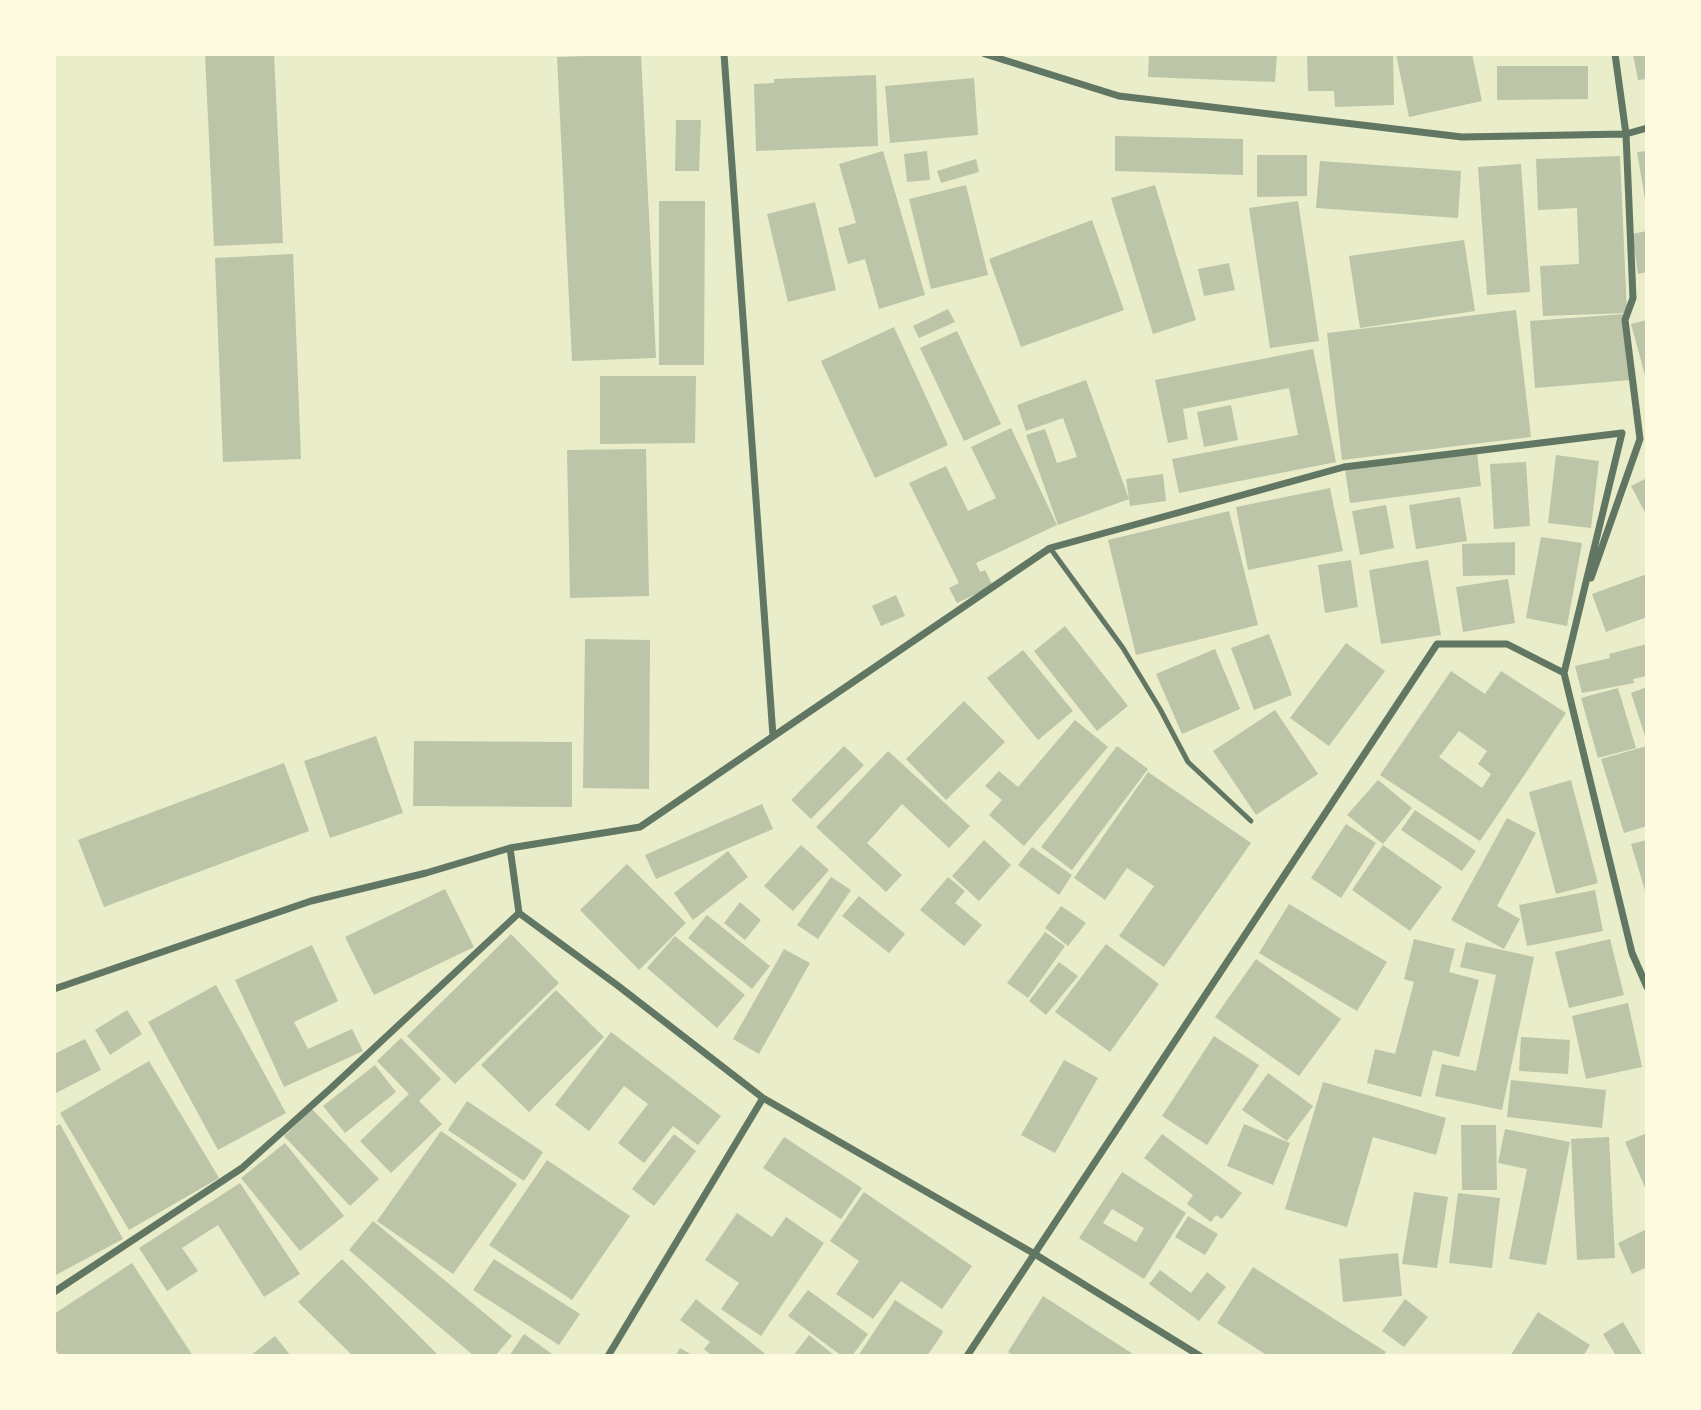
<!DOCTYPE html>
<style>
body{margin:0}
#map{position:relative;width:1701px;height:1410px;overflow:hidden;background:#e9edc9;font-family:Figtree,sans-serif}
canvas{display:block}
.frame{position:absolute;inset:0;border:56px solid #fefae0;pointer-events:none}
</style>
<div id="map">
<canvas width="1701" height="1410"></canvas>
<div class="frame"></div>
</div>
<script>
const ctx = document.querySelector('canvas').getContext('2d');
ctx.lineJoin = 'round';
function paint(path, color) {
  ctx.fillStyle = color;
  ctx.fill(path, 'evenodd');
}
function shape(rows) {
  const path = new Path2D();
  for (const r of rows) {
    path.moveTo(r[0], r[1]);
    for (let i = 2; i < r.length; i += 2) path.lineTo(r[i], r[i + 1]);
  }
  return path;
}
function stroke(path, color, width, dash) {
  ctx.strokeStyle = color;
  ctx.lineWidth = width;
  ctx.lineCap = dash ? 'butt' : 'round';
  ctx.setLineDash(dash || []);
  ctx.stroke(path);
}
paint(shape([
 [205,54,274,54,283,243,214,246],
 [641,54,656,358,572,361,557,57],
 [1149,54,1277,54,1275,82,1148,77],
 [1307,54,1393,54,1394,105,1335,107,1334,91,1308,91],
 [1396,54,1472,54,1482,101,1409,117],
 [1633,54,1647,54,1647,79,1638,80],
 [1497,66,1588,66,1588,99,1497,100],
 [876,75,878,146,756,151,754,84,774,83,774,79],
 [974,78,978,135,890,143,885,86],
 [676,120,701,120,699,171,675,171],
 [1115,136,1243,139,1243,175,1115,171],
 [883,151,925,295,879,309,865,259,848,264,838,228,856,223,839,164],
 [927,151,930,180,907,182,904,154],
 [1647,151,1647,199,1645,199,1637,152],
 [1257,155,1307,155,1307,196,1257,197],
 [1620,156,1627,313,1543,316,1540,266,1579,264,1577,208,1538,210,1536,159],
 [976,159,979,172,941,183,937,171],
 [1320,161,1461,171,1458,218,1316,208],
 [1521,164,1530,292,1487,295,1478,167],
 [966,185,988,275,931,289,909,199],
 [1155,185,1196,320,1153,334,1111,198],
 [659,201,705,201,704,365,659,365],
 [1298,201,1319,341,1270,348,1249,208],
 [815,202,836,290,788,302,767,214],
 [1092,220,1124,310,1021,347,989,259],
 [1647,231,1647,272,1638,274,1632,234],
 [1464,240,1475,311,1360,328,1349,256],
 [293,254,301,459,223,462,215,258],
 [1229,263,1235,290,1204,296,1198,269],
 [948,309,955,322,919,338,913,326],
 [1516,310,1531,437,1342,460,1327,333],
 [1625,314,1631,380,1535,388,1530,321],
 [1647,320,1647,379,1646,379,1631,324],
 [894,327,948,445,875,478,821,361],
 [957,331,1001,424,964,441,920,348],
 [1313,349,1336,462,1179,493,1172,459,1298,435,1289,388,1183,409,1188,439,1168,443,1155,380],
 [600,376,696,376,695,443,600,444],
 [1086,380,1129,499,1058,525,1026,435,1045,429,1057,463,1077,457,1063,418,1026,431,1017,405],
 [1231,405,1238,440,1204,447,1197,412],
 [1011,428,1057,525,976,563,980,572,985,570,993,586,957,603,949,588,959,583,909,483,946,466,968,511,996,498,971,447],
 [646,449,649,596,570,598,567,450],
 [1477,453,1481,486,1350,503,1345,469],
 [1556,455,1599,461,1591,528,1548,523],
 [1526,462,1530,526,1494,529,1490,464],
 [1163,474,1166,501,1130,506,1126,479],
 [1647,478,1647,516,1631,486],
 [1330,488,1343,551,1248,570,1236,507],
 [1460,497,1467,541,1416,549,1409,505],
 [1386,505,1394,548,1360,555,1352,511],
 [1229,511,1258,625,1136,655,1108,540],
 [1541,537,1582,543,1567,626,1526,618],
 [1515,542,1515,575,1463,576,1462,544],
 [1351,560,1358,607,1325,613,1318,565],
 [1428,560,1441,635,1381,644,1369,570],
 [1647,574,1647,617,1606,632,1592,594],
 [1508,579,1515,623,1463,632,1456,587],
 [896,595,905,616,881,626,872,606],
 [1065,626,1128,706,1097,731,1034,651],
 [1269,634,1292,695,1254,710,1231,648],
 [585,639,650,640,649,789,583,788],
 [1346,643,1385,671,1329,746,1290,718],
 [1647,644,1647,676,1633,679,1634,683,1582,693,1575,666,1610,658,1609,654],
 [1215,649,1240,709,1182,734,1156,674],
 [1023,650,1073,711,1038,740,987,678],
 [1451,671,1485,694,1501,671,1566,713,1480,841,1380,775],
 [1459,731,1487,751,1478,764,1491,774,1482,788,1439,757],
 [1647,687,1647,739,1646,739,1631,693],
 [1618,688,1636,748,1598,758,1581,698],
 [964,701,1005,742,946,800,906,759],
 [1275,710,1318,774,1256,815,1213,751],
 [1075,720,1108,747,1024,846,989,815,1002,800,985,786,999,771,1018,787],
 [376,736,403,813,330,838,304,761],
 [414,741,572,742,572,807,413,806],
 [844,746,864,765,811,819,791,800],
 [1117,746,1148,769,1072,870,1041,847],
 [1647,746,1647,826,1624,833,1601,759],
 [888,751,970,826,949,848,902,804,867,843,902,875,886,892,816,827],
 [284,763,309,831,104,907,78,840],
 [1148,772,1251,843,1164,967,1119,936,1154,886,1127,868,1105,900,1074,878],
 [1378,780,1412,808,1383,844,1347,815],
 [1571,780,1598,883,1556,894,1529,792],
 [762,804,773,829,656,879,645,855],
 [1415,810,1476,851,1462,871,1401,830],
 [1507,818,1536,833,1497,906,1520,919,1504,949,1451,920],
 [1346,824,1376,843,1341,898,1311,878],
 [984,840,1011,865,979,901,952,876],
 [1647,840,1647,894,1646,894,1631,844],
 [801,845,829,870,793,911,764,886],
 [1383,845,1442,887,1410,931,1352,890],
 [1032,847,1072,875,1059,895,1018,865],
 [728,851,748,877,693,920,674,893],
 [627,864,686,923,639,970,580,910],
 [831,877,851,890,818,939,797,925],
 [948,877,965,891,955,903,982,925,964,946,920,910],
 [445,889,474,947,374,995,345,937],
 [1595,890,1603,931,1527,946,1519,905],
 [859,896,905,934,889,953,842,916],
 [740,902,761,920,745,940,724,923],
 [1289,904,1387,962,1357,1011,1259,953],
 [1061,906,1086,923,1068,946,1045,928],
 [707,915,770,966,752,989,688,938],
 [1045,932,1065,946,1028,998,1007,983],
 [511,934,559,983,455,1084,407,1036],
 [675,936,745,995,717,1028,647,968],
 [1414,939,1455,949,1449,972,1479,980,1459,1057,1433,1050,1421,1097,1367,1083,1375,1049,1395,1054,1414,982,1404,979],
 [1610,939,1624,995,1569,1008,1555,952],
 [1466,942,1534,957,1502,1110,1435,1096,1442,1064,1476,1071,1496,975,1460,967],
 [1106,944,1159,984,1110,1052,1055,1012],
 [312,945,338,1001,294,1022,308,1049,352,1029,363,1051,284,1087,235,980],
 [784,949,810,963,759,1054,733,1039],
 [1256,959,1341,1019,1299,1076,1215,1017],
 [1059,962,1078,976,1046,1015,1029,1001],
 [216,985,286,1113,218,1150,148,1022],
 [556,990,604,1037,529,1112,481,1065],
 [1628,1003,1642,1067,1586,1079,1572,1016],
 [127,1010,142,1034,110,1055,95,1030],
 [611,1032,721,1116,698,1145,673,1126,644,1163,618,1143,648,1104,624,1086,589,1131,555,1105],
 [1214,1036,1259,1065,1207,1145,1162,1116],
 [1521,1037,1570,1040,1568,1074,1519,1071],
 [401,1038,441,1079,419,1101,442,1124,391,1173,360,1141,409,1094,377,1061],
 [85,1039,101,1070,54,1094,54,1054],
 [1064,1060,1098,1078,1055,1153,1021,1135],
 [149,1061,219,1178,129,1230,60,1113],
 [375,1065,396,1092,345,1133,323,1106],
 [1268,1073,1313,1106,1287,1141,1242,1110],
 [1511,1080,1606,1090,1602,1128,1507,1117],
 [1323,1082,1446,1118,1436,1155,1373,1137,1347,1227,1285,1209],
 [467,1101,543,1152,524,1181,448,1130],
 [312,1109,379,1179,350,1206,284,1136],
 [60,1124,123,1239,54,1276,54,1127],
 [1244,1124,1290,1143,1273,1185,1227,1166],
 [1461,1125,1496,1125,1497,1190,1462,1190],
 [1505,1129,1570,1142,1546,1265,1509,1259,1527,1169,1498,1163],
 [441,1131,517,1184,453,1274,377,1221],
 [1647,1133,1647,1192,1625,1142],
 [674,1134,696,1151,654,1206,632,1189],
 [1162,1134,1242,1193,1222,1219,1216,1215,1211,1222,1187,1204,1193,1195,1144,1158],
 [784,1137,862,1188,841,1219,763,1168],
 [1609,1137,1615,1258,1577,1260,1571,1139],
 [285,1143,344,1216,300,1251,241,1178],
 [547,1160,630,1216,572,1300,489,1245],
 [1122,1172,1186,1213,1144,1279,1079,1238],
 [1112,1209,1144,1228,1136,1242,1103,1223],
 [240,1183,300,1274,264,1297,218,1225,182,1248,198,1271,167,1291,139,1248],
 [864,1192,972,1266,942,1309,901,1281,873,1319,836,1294,859,1261,830,1241],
 [1414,1192,1448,1197,1437,1268,1402,1264],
 [1458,1193,1500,1198,1492,1268,1449,1263],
 [737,1213,772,1237,786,1217,824,1243,761,1336,721,1309,739,1283,705,1260],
 [1188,1216,1218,1234,1205,1255,1175,1237],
 [373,1221,512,1336,495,1356,474,1356,349,1250],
 [1647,1229,1647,1267,1632,1274,1618,1243],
 [1398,1253,1402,1296,1343,1302,1339,1259],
 [342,1259,439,1356,353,1356,298,1302],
 [494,1259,580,1314,559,1345,473,1290],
 [132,1263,193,1356,60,1356,54,1348,54,1314],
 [1253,1267,1386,1352,1383,1356,1268,1356,1217,1323],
 [1160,1270,1191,1293,1207,1272,1226,1287,1199,1321,1149,1284],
 [808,1290,868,1334,852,1356,842,1356,788,1316],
 [1043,1296,1136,1356,1014,1356,1008,1352],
 [696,1299,768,1356,712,1356,704,1349,710,1342,680,1320],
 [1405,1299,1428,1317,1404,1347,1382,1331],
 [895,1300,943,1331,942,1334,927,1356,858,1356],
 [1538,1312,1590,1345,1583,1356,1510,1356],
 [1623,1322,1643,1356,1616,1356,1603,1334],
 [524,1334,555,1356,509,1356],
 [809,1335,835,1356,793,1356],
 [275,1336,291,1356,250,1356],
 [680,1348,694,1356,675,1356]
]), '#bcc5a7');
stroke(shape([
 [1050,548,1123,648,1160,709,1188,762,1251,821]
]), '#617663', 5);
stroke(shape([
 [724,54,773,736],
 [985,54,1119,96,1462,137,1626,134,1647,128],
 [1591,578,1640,439,1625,320,1633,298,1626,134,1615,54],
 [510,848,519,913,617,985,763,1098,1033,1253,1200,1356],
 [54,989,311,901,426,873,510,848,640,827,1050,548,1344,467,1622,433,1564,673,1632,953,1647,987],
 [54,1292,242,1168,330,1089,519,913],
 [608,1356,763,1098],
 [967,1356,1437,644,1507,644,1564,673]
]), '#617663', 7);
</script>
